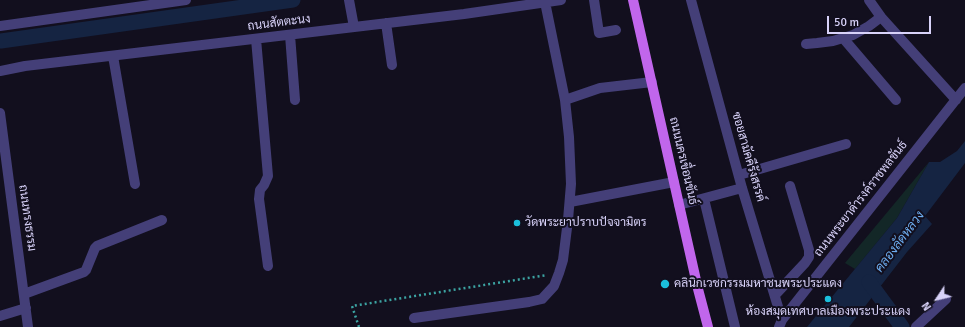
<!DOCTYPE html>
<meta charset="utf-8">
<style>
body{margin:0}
#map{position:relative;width:965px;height:327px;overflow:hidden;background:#120f1e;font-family:Signika,sans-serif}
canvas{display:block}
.north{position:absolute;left:917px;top:279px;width:40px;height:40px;-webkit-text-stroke:3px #120f1e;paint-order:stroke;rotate:235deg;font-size:11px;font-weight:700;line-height:16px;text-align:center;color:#d8d2f9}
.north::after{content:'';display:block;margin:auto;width:14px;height:18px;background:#d8d2f9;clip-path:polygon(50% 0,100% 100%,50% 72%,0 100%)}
.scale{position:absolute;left:827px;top:16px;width:104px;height:18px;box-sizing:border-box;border:2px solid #d8d2f9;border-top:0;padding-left:5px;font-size:12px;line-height:14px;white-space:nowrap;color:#d8d2f9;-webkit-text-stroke:3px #120f1e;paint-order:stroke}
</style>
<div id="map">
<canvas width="965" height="327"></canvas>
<div class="north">N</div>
<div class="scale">50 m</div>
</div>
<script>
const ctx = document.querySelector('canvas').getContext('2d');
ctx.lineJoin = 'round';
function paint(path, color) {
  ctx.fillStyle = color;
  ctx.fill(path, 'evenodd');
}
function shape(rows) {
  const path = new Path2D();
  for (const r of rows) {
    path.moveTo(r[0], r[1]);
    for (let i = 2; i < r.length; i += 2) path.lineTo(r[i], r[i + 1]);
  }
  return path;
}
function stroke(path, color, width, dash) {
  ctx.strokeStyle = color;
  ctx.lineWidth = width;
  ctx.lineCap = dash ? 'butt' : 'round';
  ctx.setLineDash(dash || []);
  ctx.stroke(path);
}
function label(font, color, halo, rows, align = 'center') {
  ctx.font = font + ' Signika,Sarabun,sans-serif';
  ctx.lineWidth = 4;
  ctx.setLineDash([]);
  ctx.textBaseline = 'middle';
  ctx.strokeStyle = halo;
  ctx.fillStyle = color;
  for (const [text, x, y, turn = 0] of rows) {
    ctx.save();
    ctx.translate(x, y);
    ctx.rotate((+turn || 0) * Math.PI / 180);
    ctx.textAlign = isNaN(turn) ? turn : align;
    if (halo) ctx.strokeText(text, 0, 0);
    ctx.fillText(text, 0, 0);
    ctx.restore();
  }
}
paint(shape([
 [929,162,897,218,855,269,845,263]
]), '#132727');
paint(shape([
 [965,141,965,163,925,216,932,224,907,252,849,327,807,327,897,218,929,162,940,162,957,151]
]), '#152442');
stroke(shape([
 [1,41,293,0],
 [869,282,902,327]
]), '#152442', 15);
stroke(shape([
 [359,327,352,306,547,275]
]), '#3ca3a2', 2.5, [2, 3]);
stroke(shape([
 [349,0,354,27],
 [594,0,599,33,616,30],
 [691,0,742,188,782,320],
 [869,0,881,17,956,100],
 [545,2,565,100],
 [386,23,392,65],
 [0,26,186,0],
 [290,35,295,100],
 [843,38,896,100],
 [256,39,268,176,264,185,260,190,259,199,268,266],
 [806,44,817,43,833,41,853,35,869,26,881,17],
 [113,56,135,184],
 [0,71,25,66,464,14,561,0],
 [0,113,28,327],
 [739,175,846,144],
 [704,199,735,327],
 [570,202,674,182],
 [679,205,742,188],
 [24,294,84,272,86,270,95,248,97,246,162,220],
 [775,295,805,263,809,257,809,250,790,186],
 [0,316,26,308],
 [414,318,529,302,542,299,554,286,559,273,563,260,568,220,571,184,569,137,565,100,600,88,652,82],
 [779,327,782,320,965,88],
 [916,327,946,299]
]), '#443f78', 10);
stroke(shape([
 [633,0,698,289,708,327]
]), '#c166ec', 10);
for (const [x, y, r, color] of [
 [517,223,4,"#1bbfdc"],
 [665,284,5,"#1bbfdc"],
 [828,299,4,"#1bbfdc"]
]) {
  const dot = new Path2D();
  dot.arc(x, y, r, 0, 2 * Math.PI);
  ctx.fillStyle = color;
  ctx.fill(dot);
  stroke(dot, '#120f1e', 1.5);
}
label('12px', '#d8d2f9', '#120f1e', [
 ["ถนนสัตตะนง",279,23,-7],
 ["ซอยสามัคคีรังสรรค์",748,157,74],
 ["ถนนนครเขื่อนขันธ์",683,161,77],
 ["ถนนพระยาดำรงค์ราชพลขันธ์",861,199,-52],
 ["ถนนทรงธรรม",27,218,82]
]);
label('12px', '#d8d2f9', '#120f1e', [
 ["วัดพระยาปราบปัจจามิตร",525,223],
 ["คลินิกเวชกรรมมหาชนพระประแดง",674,284],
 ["ห้องสมุดเทศบาลเมืองพระประแดง",828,312,"center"]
], 'left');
label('italic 13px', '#6cabed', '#120f1e', [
 ["คลองลัดหลวง",900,242,-53]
]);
</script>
